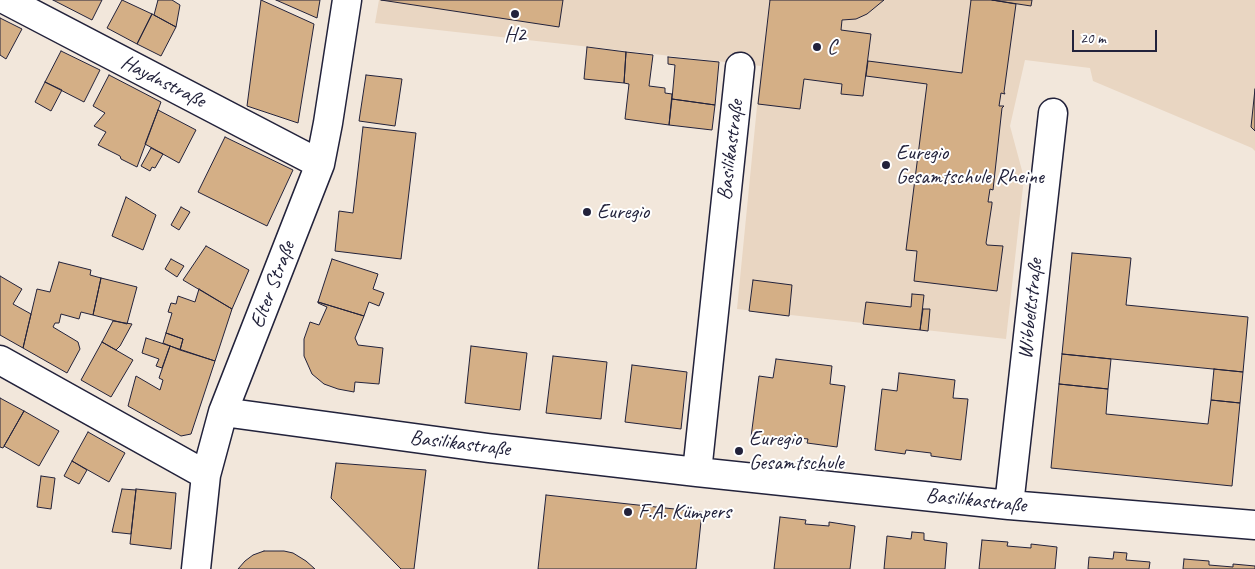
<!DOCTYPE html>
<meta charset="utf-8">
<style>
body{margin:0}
#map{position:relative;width:1255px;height:569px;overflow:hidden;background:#f2e7db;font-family:Caveat,sans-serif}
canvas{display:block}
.scale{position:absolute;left:1072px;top:30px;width:85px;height:22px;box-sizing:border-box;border:2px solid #22223b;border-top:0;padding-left:6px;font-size:15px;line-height:18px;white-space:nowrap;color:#22223b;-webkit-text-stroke:4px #fff;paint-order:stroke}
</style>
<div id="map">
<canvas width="1255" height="569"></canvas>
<div class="scale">20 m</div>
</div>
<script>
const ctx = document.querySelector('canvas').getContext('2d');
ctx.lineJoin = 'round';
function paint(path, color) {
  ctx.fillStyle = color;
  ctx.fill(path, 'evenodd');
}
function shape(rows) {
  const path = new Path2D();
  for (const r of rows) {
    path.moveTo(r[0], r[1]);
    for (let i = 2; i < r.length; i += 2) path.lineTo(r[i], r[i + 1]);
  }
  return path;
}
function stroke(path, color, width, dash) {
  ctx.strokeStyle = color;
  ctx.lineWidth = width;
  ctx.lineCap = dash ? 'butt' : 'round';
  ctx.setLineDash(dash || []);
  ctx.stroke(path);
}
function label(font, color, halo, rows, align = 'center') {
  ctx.font = font + ' Caveat,sans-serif';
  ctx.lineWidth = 4;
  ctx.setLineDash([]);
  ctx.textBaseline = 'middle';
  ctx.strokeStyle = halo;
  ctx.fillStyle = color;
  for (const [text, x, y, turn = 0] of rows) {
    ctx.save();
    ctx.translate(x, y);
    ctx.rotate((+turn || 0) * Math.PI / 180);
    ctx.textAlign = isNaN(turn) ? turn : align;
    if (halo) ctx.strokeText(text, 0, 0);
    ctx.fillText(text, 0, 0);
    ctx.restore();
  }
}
paint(shape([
 [379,0,1255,0,1255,151,1252,148,1093,81,1090,68,1025,60,1010,126,1024,178,1006,339,737,309,761,66,375,23]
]), '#e9d6c2');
const building = shape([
 [53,0,102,0,92,20,53,0],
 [122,0,152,14,137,44,107,28,122,0],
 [158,0,172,0,180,5,176,27,154,15,158,0],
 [261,0,314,24,298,123,247,106,261,0],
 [276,0,320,0,317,18,276,0],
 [381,0,563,0,559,27,381,0],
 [770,0,884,0,867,14,856,19,842,20,841,30,871,34,863,96,841,94,842,84,804,79,800,109,758,104,770,0],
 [971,0,992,0,1016,4,1004,92,1005,94,1001,93,999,106,1004,106,1002,108,993,190,990,189,988,202,992,202,992,204,986,243,987,245,1003,246,997,291,914,281,917,251,906,250,927,84,866,76,868,61,962,73,971,0],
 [992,0,1032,0,1031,6,992,0],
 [152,14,176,27,161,56,137,44,152,14],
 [0,18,22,29,6,59,0,55,0,18],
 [587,47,626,52,624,83,584,79,587,47],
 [61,51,100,70,84,102,45,82,61,51],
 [626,52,653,55,649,86,665,88,665,93,672,94,669,125,625,119,629,84,624,83,626,52],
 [668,57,719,62,715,105,672,99,675,65,668,64,668,57],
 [109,75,161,102,137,167,121,159,120,156,98,145,106,132,94,126,105,113,93,106,109,75],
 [366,75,402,79,395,126,359,121,366,75],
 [45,82,62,90,51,111,35,102,45,82],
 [1255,89,1255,131,1251,127,1255,89],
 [672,99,715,105,712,130,669,125,672,99],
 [158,110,196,130,179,163,145,144,158,110],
 [363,127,416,133,401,259,335,251,339,211,353,213,363,127],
 [225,137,293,170,267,226,198,192,225,137],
 [151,148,163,154,155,168,152,167,150,171,141,166,151,148],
 [126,197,156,215,143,250,112,236,126,197],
 [181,207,190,212,179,230,171,225,181,207],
 [206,246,249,270,232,309,183,280,206,246],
 [1072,253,1131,258,1126,305,1248,317,1243,372,1062,354,1072,253],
 [171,259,184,266,177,277,165,269,171,259],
 [332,259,378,274,373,289,384,293,379,306,369,302,364,316,318,302,332,259],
 [59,262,91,270,90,275,101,278,93,315,81,312,79,319,61,314,59,323,55,323,53,327,78,342,80,349,67,373,23,348,37,289,50,292,59,262],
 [0,276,22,289,13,304,31,314,23,348,0,335,0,276],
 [101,278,137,287,127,324,93,315,101,278],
 [753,280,792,285,789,316,749,311,753,280],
 [199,289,232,309,215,361,180,350,183,339,166,333,172,313,168,312,171,303,176,304,178,296,195,302,199,289],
 [912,294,924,295,920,330,863,324,866,302,911,307,912,294],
 [318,302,364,316,355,338,358,345,383,348,379,384,355,382,354,392,338,389,324,384,312,374,304,356,304,339,310,322,319,325,327,307,318,303,318,302],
 [923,309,930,309,928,331,920,330,923,309],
 [113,321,132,324,120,346,116,350,102,342,113,321],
 [166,333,183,339,180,350,163,343,166,333],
 [146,338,170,346,162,368,156,366,159,359,142,353,146,338],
 [102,342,133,360,111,397,81,380,102,342],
 [170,346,215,361,191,434,181,436,128,406,136,376,160,390,163,380,159,378,170,346],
 [471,346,527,353,520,410,465,403,471,346],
 [1062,354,1111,359,1108,389,1059,384,1062,354],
 [553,356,607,362,601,419,546,413,553,356],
 [776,359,832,366,830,384,845,386,837,447,807,443,808,439,782,436,782,440,751,437,759,376,773,378,776,359],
 [632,365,687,372,681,429,625,422,632,365],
 [1214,369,1243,372,1240,403,1211,400,1214,369],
 [899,373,955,380,953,398,968,399,961,460,931,456,931,453,906,450,905,454,875,450,882,389,897,391,899,373],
 [1059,384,1108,389,1106,414,1208,424,1211,400,1240,403,1232,486,1051,468,1059,384],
 [0,398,24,411,3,448,0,447,0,398],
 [24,411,59,431,39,466,4,446,24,411],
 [88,432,125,453,109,482,72,461,88,432],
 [72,461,87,470,79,484,64,476,72,461],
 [336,463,426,470,414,569,401,569,331,498,336,463],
 [41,476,55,478,51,509,37,507,41,476],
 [122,489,136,490,131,534,112,532,122,489],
 [136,489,176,493,171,549,130,544,136,489],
 [546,495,702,512,696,569,538,569,546,495],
 [780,517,806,520,805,524,829,526,829,522,855,526,850,569,774,569,780,517],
 [912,532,924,533,924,540,947,543,945,569,884,569,887,536,911,539,912,532],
 [982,540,1008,542,1007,546,1031,548,1031,544,1057,547,1055,569,979,569,982,540],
 [264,551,284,551,293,553,306,561,315,569,238,569,245,561,253,555,264,551],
 [1114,552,1127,553,1126,560,1150,562,1149,569,1088,569,1089,557,1113,559,1114,552],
 [1184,559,1209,561,1209,565,1233,567,1233,564,1255,566,1255,569,1183,569,1184,559]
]);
paint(building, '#d4af86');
stroke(building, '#22223b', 1);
const minor = shape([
 [6,0,320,164],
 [0,360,206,475],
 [223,412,488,448,697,472,1009,505,1255,525],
 [697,472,740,67],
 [1009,505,1053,113],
 [196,569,206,475,223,412,320,164,328,123,347,0]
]);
stroke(minor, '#22223b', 31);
stroke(minor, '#fff', 28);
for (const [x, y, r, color] of [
 [515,14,5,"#22223b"],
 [817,47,5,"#22223b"],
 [886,165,5,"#22223b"],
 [587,212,5,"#22223b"],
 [739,451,5,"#22223b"],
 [628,512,5,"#22223b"]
]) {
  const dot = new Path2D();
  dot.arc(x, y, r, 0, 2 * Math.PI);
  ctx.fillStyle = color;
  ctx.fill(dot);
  stroke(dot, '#fff', 2);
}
label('21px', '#22223b', '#fff', [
 ["H2",515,35,"center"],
 ["C",827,47],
 ["Euregio",896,153],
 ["Gesamtschule Rheine",896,177],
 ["Euregio",597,212],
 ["Euregio",749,439],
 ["Gesamtschule",749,463],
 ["F.A. Kümpers",638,512]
], 'left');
label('21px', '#22223b', '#fff', [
 ["Haydnstraße",163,82,27],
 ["Basilikastraße",731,150,-83],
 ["Elter Straße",273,285,-69],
 ["Wibbeltstraße",1031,309,-84],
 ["Basilikastraße",460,444,7],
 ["Basilikastraße",976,501,6]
]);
</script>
